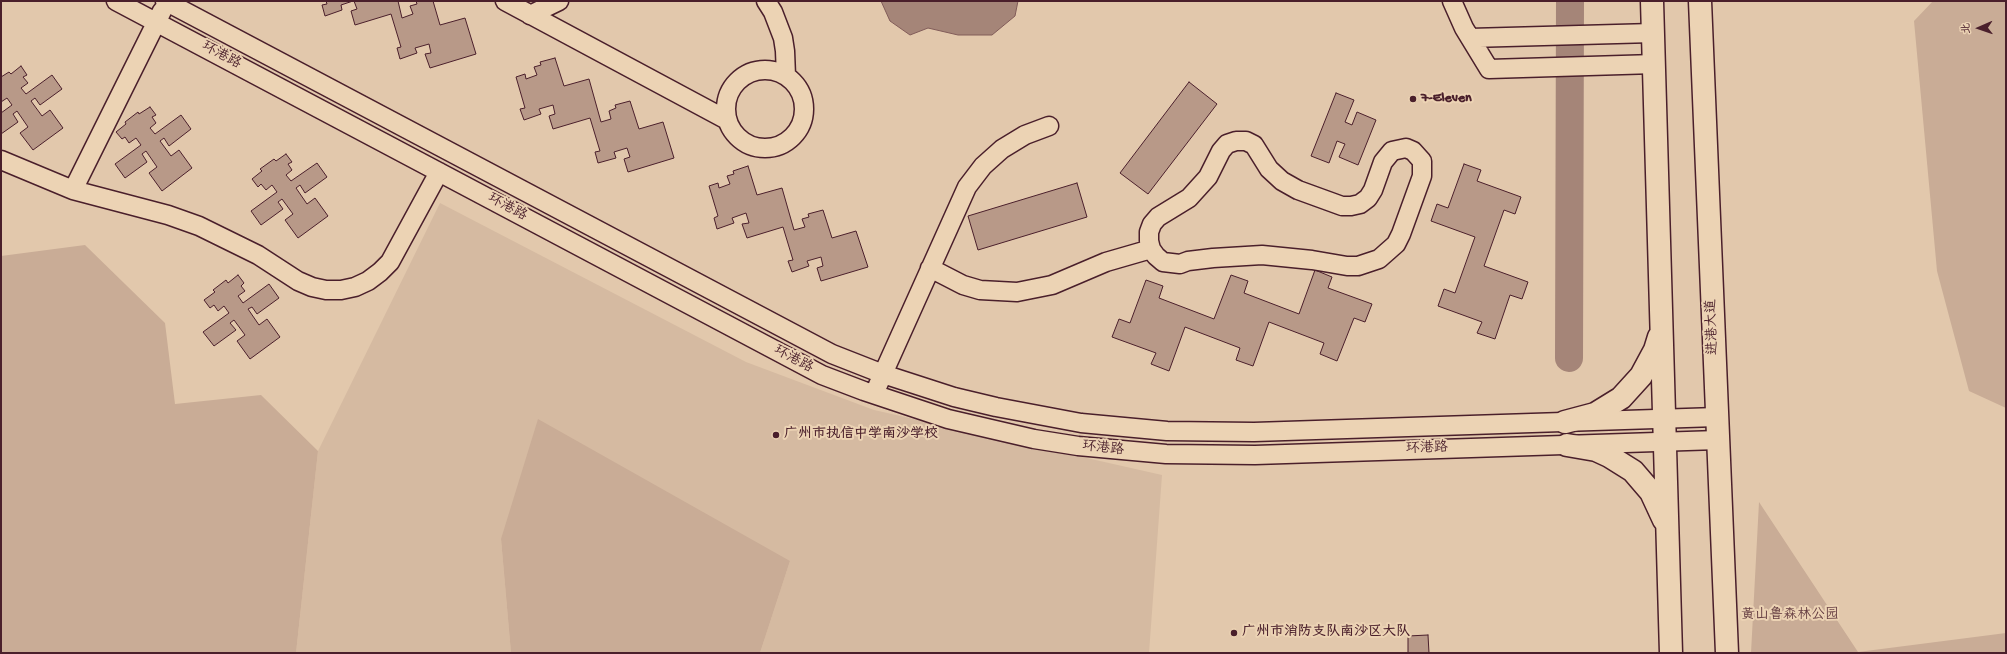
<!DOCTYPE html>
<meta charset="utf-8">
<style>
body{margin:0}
#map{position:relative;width:2007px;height:654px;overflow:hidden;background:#e2c8ac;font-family:"Gochi Hand","LXGW WenKai TC",sans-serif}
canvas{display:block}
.frame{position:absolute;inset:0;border:2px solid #4a1f2b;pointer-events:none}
.north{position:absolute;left:1959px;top:8px;width:40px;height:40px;-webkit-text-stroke:3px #ecd3b4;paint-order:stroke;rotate:268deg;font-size:11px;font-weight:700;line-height:16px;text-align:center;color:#4a1f2b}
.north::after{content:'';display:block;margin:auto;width:14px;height:18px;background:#4a1f2b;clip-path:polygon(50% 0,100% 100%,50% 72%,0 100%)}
</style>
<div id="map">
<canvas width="2007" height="654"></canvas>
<div class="frame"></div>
<div class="north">北</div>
</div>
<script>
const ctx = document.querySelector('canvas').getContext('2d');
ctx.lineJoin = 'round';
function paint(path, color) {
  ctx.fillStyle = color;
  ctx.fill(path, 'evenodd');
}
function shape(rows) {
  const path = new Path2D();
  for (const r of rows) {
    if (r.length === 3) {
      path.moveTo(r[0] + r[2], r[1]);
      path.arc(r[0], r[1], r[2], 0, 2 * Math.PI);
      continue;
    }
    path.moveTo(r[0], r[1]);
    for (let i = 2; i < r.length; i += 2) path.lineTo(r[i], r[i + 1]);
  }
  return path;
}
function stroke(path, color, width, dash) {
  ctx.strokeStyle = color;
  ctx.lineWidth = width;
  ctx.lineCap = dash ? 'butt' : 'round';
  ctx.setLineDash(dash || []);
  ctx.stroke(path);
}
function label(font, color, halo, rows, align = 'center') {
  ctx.font = font + ' "Gochi Hand","LXGW WenKai TC",sans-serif';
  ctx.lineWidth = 4;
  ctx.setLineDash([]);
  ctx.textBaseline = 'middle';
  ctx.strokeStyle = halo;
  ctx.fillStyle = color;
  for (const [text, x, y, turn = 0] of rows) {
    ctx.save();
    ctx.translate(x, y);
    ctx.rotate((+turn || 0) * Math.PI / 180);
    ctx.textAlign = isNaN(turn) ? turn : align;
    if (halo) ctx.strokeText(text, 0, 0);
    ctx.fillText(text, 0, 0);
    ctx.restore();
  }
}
paint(shape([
 [440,203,746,362,874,410,1162,475,1149,653,760,653,790,561,501,539,511,653,296,653,318,451]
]), '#d5baa1');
paint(shape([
 [1933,1,2006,1,2006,408,1969,391,1937,271,1914,21],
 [85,245,165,323,175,404,261,395,318,451,296,653,1,653,1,256],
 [538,419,790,561,760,653,511,653,501,539],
 [1759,502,1858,652,2006,633,2006,653,1751,653]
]), '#c9ac96');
const water = shape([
 [881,1,1018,1,1015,16,992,35,958,35,928,28,910,35,890,21,881,1]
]);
paint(water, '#a58578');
stroke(water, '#815c59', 1);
stroke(shape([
 [1569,358,1570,1]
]), '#a58578', 28);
const building = shape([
 [326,1,353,1,341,5,342,10,325,16,322,5,327,4,326,1],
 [354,1,398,1,402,18,413,14,410,6,417,4,416,1,433,1,440,25,465,18,476,54,430,68,425,54,431,53,429,44,415,48,417,53,400,59,397,48,401,47,391,14,355,25,351,11,357,9,354,1],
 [555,58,564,86,589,79,601,122,611,119,609,111,616,108,615,105,630,101,639,129,663,122,674,158,628,172,624,159,630,157,627,148,614,152,616,158,598,163,595,152,600,151,590,118,553,129,549,116,555,114,553,105,539,109,541,114,524,120,520,109,525,108,516,77,525,74,526,79,537,75,534,67,541,65,540,62,555,58],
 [21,66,27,75,23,77,28,83,21,88,26,94,52,75,62,89,40,105,35,98,31,101,42,116,50,110,63,128,33,150,20,133,28,127,17,111,13,114,18,122,1,134,1,113,12,105,7,98,1,102,1,77,9,72,11,74,21,66],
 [1189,82,1217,104,1148,194,1120,173,1189,82],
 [1336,93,1354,100,1345,122,1352,125,1357,112,1376,120,1358,165,1339,157,1345,144,1337,141,1329,163,1311,156,1336,93],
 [150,107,156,115,152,117,156,123,150,128,155,134,181,115,191,129,169,146,164,138,160,141,171,156,179,150,192,168,162,191,149,173,157,167,146,151,142,154,147,162,125,178,115,164,141,145,136,138,129,143,125,137,122,139,116,132,126,124,125,122,138,112,139,114,150,107],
 [286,154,292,162,288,164,292,170,286,175,291,181,317,163,327,177,305,193,300,185,296,188,307,204,315,198,328,216,298,238,285,220,293,214,282,199,278,202,283,209,261,225,251,211,277,192,272,185,266,190,261,184,258,187,252,179,262,171,260,169,274,159,276,161,286,154],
 [1464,164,1481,170,1477,181,1521,197,1515,214,1504,210,1484,266,1528,282,1522,299,1510,295,1495,339,1477,333,1482,322,1438,306,1444,289,1455,293,1475,237,1431,221,1437,204,1448,208,1464,164],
 [748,166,757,195,782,188,794,230,805,227,802,219,809,217,808,214,823,210,832,238,856,231,868,267,821,281,817,268,823,266,821,257,807,261,809,266,792,272,788,261,793,260,783,227,747,238,742,224,749,223,746,213,732,218,734,223,717,229,714,218,718,216,709,186,718,183,719,188,730,184,727,176,734,174,733,171,748,166],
 [1077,183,1087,217,978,250,968,216,1077,183],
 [1315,270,1332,277,1328,288,1372,304,1365,322,1354,318,1337,361,1320,354,1324,343,1269,322,1253,366,1236,360,1240,348,1185,327,1169,371,1151,364,1156,353,1112,337,1119,319,1130,323,1146,280,1163,286,1159,298,1214,319,1231,275,1248,281,1244,293,1299,314,1315,270],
 [238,275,244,283,241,286,245,291,238,296,243,303,269,284,279,298,257,314,252,307,248,309,259,325,267,319,280,337,250,359,237,341,245,335,234,320,230,323,236,330,214,346,203,332,229,313,224,306,218,311,214,305,210,308,204,300,215,292,213,290,226,280,228,283,238,275],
 [1428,635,1429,653,1408,653,1408,636,1428,635]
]);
paint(building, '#b89988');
stroke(building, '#4a1f2b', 1);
const minor = shape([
 [116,1,822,375,864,391,948,419,1034,439,1078,446,1166,454,1255,455,1718,440],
 [165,1,832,354,883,374,954,397,996,407,1081,423,1167,431,1254,432,1717,417],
 [505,1,727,120],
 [766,1,773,12,783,38,785,51,786,76],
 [1452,1,1464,28,1489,69,1655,64],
 [530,15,559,1],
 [1470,38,1653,33],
 [765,109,39],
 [1236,141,1246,141,1254,145,1269,169,1282,181,1298,190,1342,206,1351,206,1360,204,1368,198,1373,190,1383,162,1392,151,1406,148,1413,151,1422,161,1422,176,1401,234,1396,244,1379,259,1358,266,1347,266,1312,260,1262,255,1213,258,1188,261,1180,264,1163,262,1156,256,1151,249,1149,241,1149,232,1152,224,1158,217,1189,198,1208,177,1221,151,1227,144,1236,141],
 [1,160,73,190,168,215,199,226,258,255,298,281,312,287,326,290,341,290,355,287,368,281,380,272,390,262,439,172],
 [73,190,162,11],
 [930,268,963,285,980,290,1017,292,1052,285,1106,262,1151,249],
 [878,385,967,187,983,166,1002,149,1025,135,1049,126]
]);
const highway = shape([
 [1652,1,1671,653],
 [1700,1,1727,653],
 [1565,422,1595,414,1621,398,1641,376,1655,350,1659,337],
 [1567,445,1596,450,1609,456,1633,471,1651,492,1664,520]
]);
stroke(minor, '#4a1f2b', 21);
stroke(highway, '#4a1f2b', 25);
stroke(minor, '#ecd3b4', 18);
stroke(highway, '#ecd3b4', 22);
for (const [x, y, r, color] of [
 [1413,99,4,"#4a1f2b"],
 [776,435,4,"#4a1f2b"],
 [1234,633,4,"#4a1f2b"]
]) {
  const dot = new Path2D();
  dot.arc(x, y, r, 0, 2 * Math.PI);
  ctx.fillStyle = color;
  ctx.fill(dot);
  stroke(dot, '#ecd3b4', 1.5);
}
label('14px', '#4a1f2b', '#ecd3b4', [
 ["环港路",221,56,28],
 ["环港路",507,208,28],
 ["进港大道",1713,327,-92],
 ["环港路",793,360,28],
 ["环港路",1103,449,6],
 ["环港路",1427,449,-2]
]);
label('bold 14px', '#4a1f2b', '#ecd3b4', [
 ["7-Eleven",1421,99],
 ["广州市执信中学南沙学校",784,435],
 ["广州市消防支队南沙区大队",1242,633]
], 'left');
label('14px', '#633b40', '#ecd3b4', [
 ["黄山鲁森林公园",1790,616]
]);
</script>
